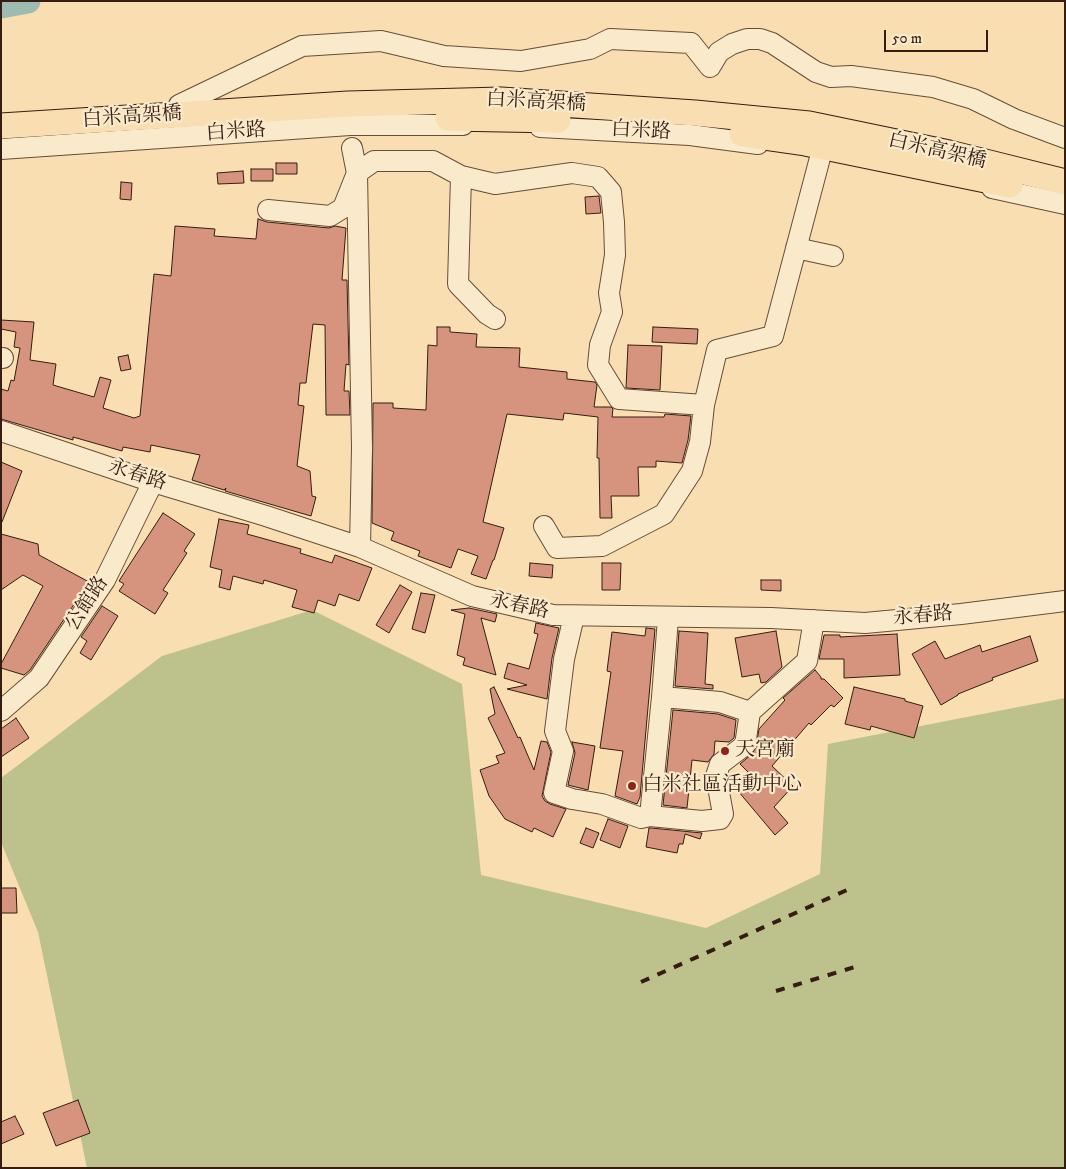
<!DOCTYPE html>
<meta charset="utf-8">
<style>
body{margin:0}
#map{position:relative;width:1066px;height:1169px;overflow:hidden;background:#f8deb0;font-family:"IM FELL DW Pica",serif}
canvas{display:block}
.frame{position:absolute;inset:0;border:2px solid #351d13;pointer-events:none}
.scale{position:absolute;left:884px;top:30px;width:104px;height:22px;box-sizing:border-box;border:2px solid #351d13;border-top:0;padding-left:6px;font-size:15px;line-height:18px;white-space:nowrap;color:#351d13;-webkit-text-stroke:4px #faeacc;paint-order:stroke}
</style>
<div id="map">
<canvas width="1066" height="1169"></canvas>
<div class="frame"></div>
<div class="scale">50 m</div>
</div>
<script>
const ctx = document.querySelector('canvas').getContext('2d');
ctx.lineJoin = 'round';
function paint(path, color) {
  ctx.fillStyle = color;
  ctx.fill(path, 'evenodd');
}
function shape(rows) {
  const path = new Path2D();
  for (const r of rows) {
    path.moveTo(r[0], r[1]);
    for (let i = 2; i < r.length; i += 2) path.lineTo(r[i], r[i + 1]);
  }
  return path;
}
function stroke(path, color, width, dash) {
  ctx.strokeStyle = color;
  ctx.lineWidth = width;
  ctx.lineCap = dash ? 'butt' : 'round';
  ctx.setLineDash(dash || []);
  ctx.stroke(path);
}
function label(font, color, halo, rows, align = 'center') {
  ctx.font = font + ' "IM FELL DW Pica","Noto Serif TC",serif';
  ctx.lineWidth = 4.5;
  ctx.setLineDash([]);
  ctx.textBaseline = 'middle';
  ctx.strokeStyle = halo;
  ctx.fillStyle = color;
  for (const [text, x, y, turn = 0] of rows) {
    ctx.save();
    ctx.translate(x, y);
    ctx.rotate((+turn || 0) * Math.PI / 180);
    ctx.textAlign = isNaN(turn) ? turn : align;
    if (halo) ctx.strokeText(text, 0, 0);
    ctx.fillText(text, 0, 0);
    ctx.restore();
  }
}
paint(shape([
 [312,610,462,684,481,875,706,928,820,874,828,744,1065,698,1065,1168,87,1168,38,932,1,842,1,778,162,656]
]), '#bdc18c');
stroke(shape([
 [1,6,28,1]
]), '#9ebbb1', 25);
const building = shape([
 [276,163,297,163,297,174,276,174,276,163],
 [251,169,273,169,273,181,251,181,251,169],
 [243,171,244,183,218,184,217,173,243,171],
 [121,182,132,183,131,200,120,199,121,182],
 [599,196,601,213,586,214,585,197,599,196],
 [258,219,267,222,329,228,335,226,346,228,342,280,347,280,349,365,346,364,344,391,349,391,350,415,326,415,325,325,313,324,306,383,300,383,298,405,304,406,297,466,310,471,312,496,316,497,311,516,225,491,226,488,224,490,192,480,200,455,151,445,150,452,123,447,122,451,73,437,73,440,1,419,1,389,8,391,11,380,14,381,20,348,14,347,16,332,1,329,1,320,34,322,30,360,56,364,53,385,94,397,100,377,111,380,103,408,134,418,140,416,154,274,171,276,175,226,215,229,214,236,256,239,258,219],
 [437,327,450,327,450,332,477,334,476,347,520,348,519,367,567,372,567,379,595,382,597,385,594,407,611,407,613,409,612,417,664,417,665,414,691,416,688,440,682,463,656,461,656,467,638,467,639,496,611,496,612,518,600,518,599,458,597,458,598,417,564,413,563,420,507,414,483,522,504,528,494,560,493,560,486,579,471,574,478,556,458,549,451,568,418,556,420,551,391,540,394,532,372,523,373,403,393,403,393,408,426,410,428,345,437,346,437,327],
 [653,327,698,329,697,344,652,342,653,327],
 [628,345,662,346,660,390,626,388,628,345],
 [128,355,131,369,121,371,118,357,128,355],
 [1,462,22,471,2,522,1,522,1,462],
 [163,513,195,534,184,551,187,553,163,590,168,593,155,614,119,591,124,584,119,581,163,513],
 [219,519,249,525,247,534,301,549,300,553,332,563,335,555,372,568,359,601,339,594,335,606,318,600,314,613,292,607,297,590,264,580,263,584,233,576,230,590,219,587,222,570,210,567,219,519],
 [1,534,38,544,39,555,89,582,30,670,24,675,1,668,1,664,43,586,23,575,1,590,1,534],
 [530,563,553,565,552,578,529,576,530,563],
 [602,563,621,563,620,590,602,590,602,563],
 [761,580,781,580,781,591,761,590,761,580],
 [400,585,412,592,389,633,376,625,400,585],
 [421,593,435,595,425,633,412,629,421,593],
 [102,606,118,616,91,660,80,653,87,641,81,637,102,606],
 [469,608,497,614,495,622,481,618,496,675,463,665,465,658,457,655,465,614,451,610,469,608],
 [536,623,559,628,552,658,547,699,507,689,527,685,504,678,508,663,529,669,538,634,534,633,536,623],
 [646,628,655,629,640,797,637,804,615,796,623,751,600,748,611,672,607,671,612,632,645,636,646,628],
 [679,631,708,633,705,684,713,685,713,689,675,686,679,631],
 [776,631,782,667,766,682,761,683,759,674,742,677,735,638,776,631],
 [897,634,900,675,844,678,844,659,819,659,824,635,840,635,840,637,897,634],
 [1030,636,1038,661,992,678,993,680,958,694,958,695,941,705,912,654,935,641,945,659,980,645,982,652,1030,636],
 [815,670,821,677,821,679,824,679,843,698,834,707,831,705,811,725,809,723,772,766,793,786,774,807,788,823,775,835,733,785,748,772,740,764,752,754,756,747,759,729,785,700,783,698,815,670],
 [494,687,518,738,520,737,534,770,541,741,547,742,551,752,542,796,545,801,550,804,566,809,553,837,534,828,532,832,505,819,489,796,480,770,499,763,496,756,505,753,488,718,495,714,490,689,494,687],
 [854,687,905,699,905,701,923,706,914,738,871,726,870,730,845,724,854,687],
 [673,710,718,714,736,720,734,738,729,742,715,741,714,754,708,762,692,760,687,808,663,805,673,710],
 [16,718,29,738,1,757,1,729,16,718],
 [572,742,595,746,588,790,568,785,575,753,572,742],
 [608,819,628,826,620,848,600,840,608,819],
 [586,828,599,833,593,848,580,843,586,828],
 [649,828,651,828,702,833,700,839,685,834,683,844,679,844,677,853,646,847,649,828],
 [1,888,16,888,17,913,1,913,1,888],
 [78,1100,90,1133,56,1146,43,1113,78,1100],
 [15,1116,24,1134,1,1144,1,1122,15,1116]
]);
paint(building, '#d6947f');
stroke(building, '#351d13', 1);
const minor = shape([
 [179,105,302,46,381,41,444,56,521,61,590,49,610,39,691,43,710,67,719,52,732,44,747,39,760,39,772,43,816,72,831,77,851,76,933,87,973,99,1014,119,1065,138],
 [540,127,690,135,758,144],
 [352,148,357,173,362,448,360,547],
 [1,149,350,125,463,125],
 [461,176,458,284,487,314,495,319],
 [992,188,1065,204],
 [268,210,330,216,343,208,357,173,374,161,433,161,461,176,495,184,572,173,598,177,611,192,614,222,615,255,609,293,612,312,600,345,598,365,619,399,704,405,717,350,773,336,821,154],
 [796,248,833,256],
 [1,358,3,358],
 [1,431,153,482,266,516,360,547,472,596,553,615,771,618,865,623,961,614,1065,601],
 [544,526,557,548,602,546,664,514,692,471,700,442,704,405],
 [574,616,564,659,555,731,563,751,554,793,572,799,602,804,641,818,650,816,702,821,720,819,723,814,716,776,720,764,745,745,750,712,807,661,814,620],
 [668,618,662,697,720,702,750,712],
 [1,711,39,678,105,580,153,482],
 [650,816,662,697]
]);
const major = shape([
 [448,118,558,120],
 [1,126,348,104,501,100,695,113,809,124,949,153,1065,182],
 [742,134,805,143,1010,185]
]);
stroke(minor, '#664d3a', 22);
stroke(major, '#351d13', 27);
stroke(minor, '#faeacc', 20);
stroke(major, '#f8deb0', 25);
stroke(shape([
 [641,982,847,890],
 [776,991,858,966]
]), '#351d13', 4, [9, 9]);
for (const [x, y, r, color] of [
 [725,751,5,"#8f2418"],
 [632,786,5,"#8f2418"]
]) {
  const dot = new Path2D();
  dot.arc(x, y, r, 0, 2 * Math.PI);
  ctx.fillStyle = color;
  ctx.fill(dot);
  stroke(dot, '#faeacc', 2);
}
label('20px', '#351d13', '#faeacc', [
 ["白米高架橋",536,103,3],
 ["白米高架橋",132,118,-4],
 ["白米路",641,132,3],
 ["白米路",236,133,-4],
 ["白米高架橋",937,152,13],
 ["永春路",137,476,18],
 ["公館路",88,604,-57],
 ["永春路",519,607,12],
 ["永春路",923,617,-5]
]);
label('20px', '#351d13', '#faeacc', [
 ["天宮廟",735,751],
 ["白米社區活動中心",642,786]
], 'left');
</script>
